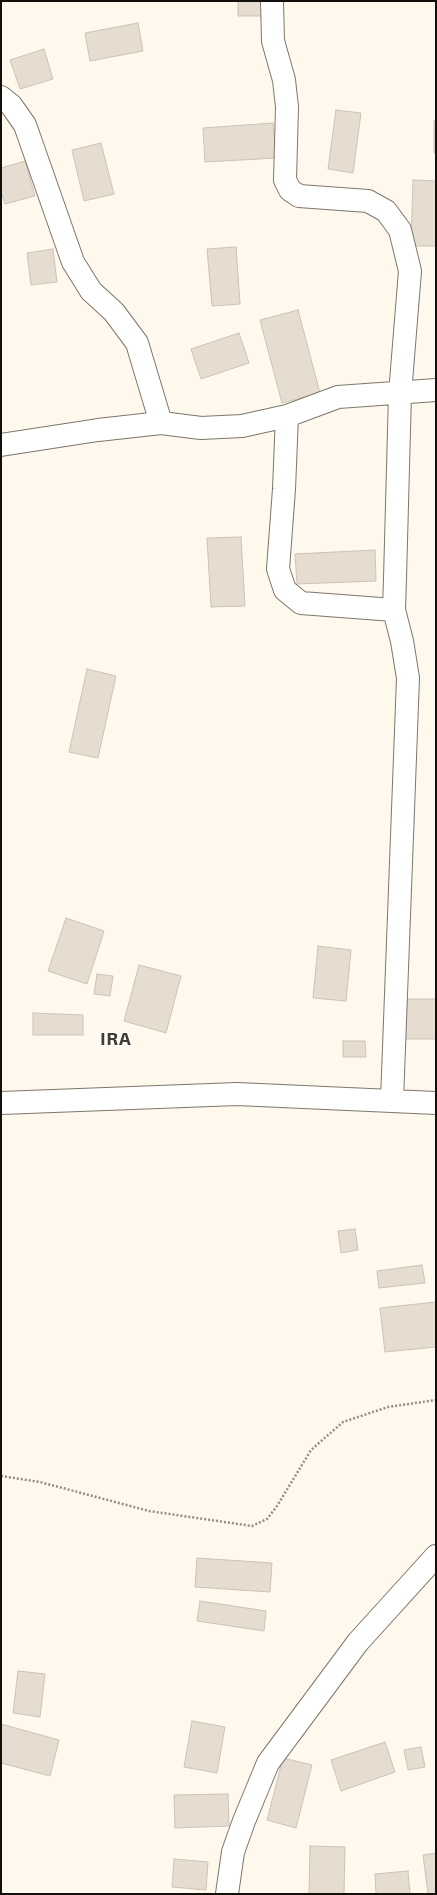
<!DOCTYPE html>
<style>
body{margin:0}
#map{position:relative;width:437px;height:1895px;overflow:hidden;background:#fef8ed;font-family:"Exo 2",sans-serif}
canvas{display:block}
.frame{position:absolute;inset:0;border:2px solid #13100c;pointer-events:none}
</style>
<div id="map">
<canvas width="437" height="1895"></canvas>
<div class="frame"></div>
</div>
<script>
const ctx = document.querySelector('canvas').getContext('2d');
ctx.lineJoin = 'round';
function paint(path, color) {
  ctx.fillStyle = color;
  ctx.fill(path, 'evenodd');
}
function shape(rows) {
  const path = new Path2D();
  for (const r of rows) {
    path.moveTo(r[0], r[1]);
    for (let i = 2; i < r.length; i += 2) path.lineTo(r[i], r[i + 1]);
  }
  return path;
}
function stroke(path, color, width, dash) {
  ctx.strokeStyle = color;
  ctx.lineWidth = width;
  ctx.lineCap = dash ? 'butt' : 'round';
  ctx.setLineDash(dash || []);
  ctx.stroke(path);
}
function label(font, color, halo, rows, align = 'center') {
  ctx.font = font + ' "Exo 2",sans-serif';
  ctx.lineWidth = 3;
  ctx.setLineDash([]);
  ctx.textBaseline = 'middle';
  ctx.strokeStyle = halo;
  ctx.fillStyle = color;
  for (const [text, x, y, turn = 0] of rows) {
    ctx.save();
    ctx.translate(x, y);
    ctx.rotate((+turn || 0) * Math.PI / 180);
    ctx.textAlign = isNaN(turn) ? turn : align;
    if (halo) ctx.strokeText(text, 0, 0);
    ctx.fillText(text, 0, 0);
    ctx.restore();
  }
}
const building = shape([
 [238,1,266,1,266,16,238,16,238,1],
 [138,23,143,51,90,61,85,33,138,23],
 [44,49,53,79,20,89,10,60,44,49],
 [336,110,361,113,353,173,328,169,336,110],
 [434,121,436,121,436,153,434,153,434,121],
 [273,123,276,158,205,162,203,128,273,123],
 [101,143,114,194,84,201,72,150,101,143],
 [25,161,35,196,5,204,1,192,1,168,25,161],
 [413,180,436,181,436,246,411,246,413,180],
 [236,247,240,304,212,306,207,249,236,247],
 [53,249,57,282,31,285,27,253,53,249],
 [298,310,320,393,282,403,260,320,298,310],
 [239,333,249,363,201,379,191,349,239,333],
 [241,537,245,606,211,607,207,538,241,537],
 [375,550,376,581,297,584,295,554,375,550],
 [87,669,116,676,98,758,69,752,87,669],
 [66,918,104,931,87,984,48,971,66,918],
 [318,946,351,950,346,1001,313,998,318,946],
 [139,965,181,976,166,1033,124,1021,139,965],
 [97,974,113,976,110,996,94,994,97,974],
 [402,999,436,999,436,1039,402,1039,402,999],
 [33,1013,83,1015,83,1035,33,1035,33,1013],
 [343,1041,365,1041,366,1057,343,1057,343,1041],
 [355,1229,358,1250,341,1253,338,1231,355,1229],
 [422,1265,425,1283,379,1288,377,1271,422,1265],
 [436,1302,436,1347,385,1352,380,1308,436,1302],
 [197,1558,272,1563,270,1592,195,1587,197,1558],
 [200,1601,266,1611,264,1631,197,1621,200,1601],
 [18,1671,45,1674,40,1717,13,1713,18,1671],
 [192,1721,225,1727,217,1773,184,1767,192,1721],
 [1,1724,59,1740,50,1776,1,1763,1,1724],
 [385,1742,395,1772,341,1791,331,1760,385,1742],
 [421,1747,425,1767,408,1770,404,1750,421,1747],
 [283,1758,312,1765,296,1828,267,1820,283,1758],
 [228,1794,229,1826,175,1828,174,1795,228,1794],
 [310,1846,345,1847,344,1894,309,1894,310,1846],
 [436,1853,436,1894,428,1894,423,1855,436,1853],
 [174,1859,208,1862,206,1890,172,1887,174,1859],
 [408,1871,410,1894,376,1894,375,1874,408,1871]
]);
paint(building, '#e6ddd0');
stroke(building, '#cbc3b7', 1);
const street = shape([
 [272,1,273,41,284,80,287,107,285,180,290,190,299,196,368,201,386,211,400,230,410,271,400,394,395,578,394,610,402,641,408,678,392,1100],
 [1,97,11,105,25,125,73,262,91,291,114,312,137,343,161,423],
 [287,416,284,489,278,569,285,590,301,603,394,610],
 [1,445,98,430,161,423,201,428,242,426,287,416,338,397,436,390],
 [1,1103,237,1094,436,1103],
 [227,1894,233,1852,244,1821,268,1763,358,1642,436,1556]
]);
stroke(street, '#7e766b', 24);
stroke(shape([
 [1,1476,40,1482,149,1511,252,1526,267,1519,277,1506,311,1450,343,1422,388,1407,436,1400]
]), '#928d86', 2.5, [2, 2]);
stroke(street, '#fff', 22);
ctx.letterSpacing = '1px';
label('bold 18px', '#433c32', '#fff', [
 ["IRA",116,1039]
]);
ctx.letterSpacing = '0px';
</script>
